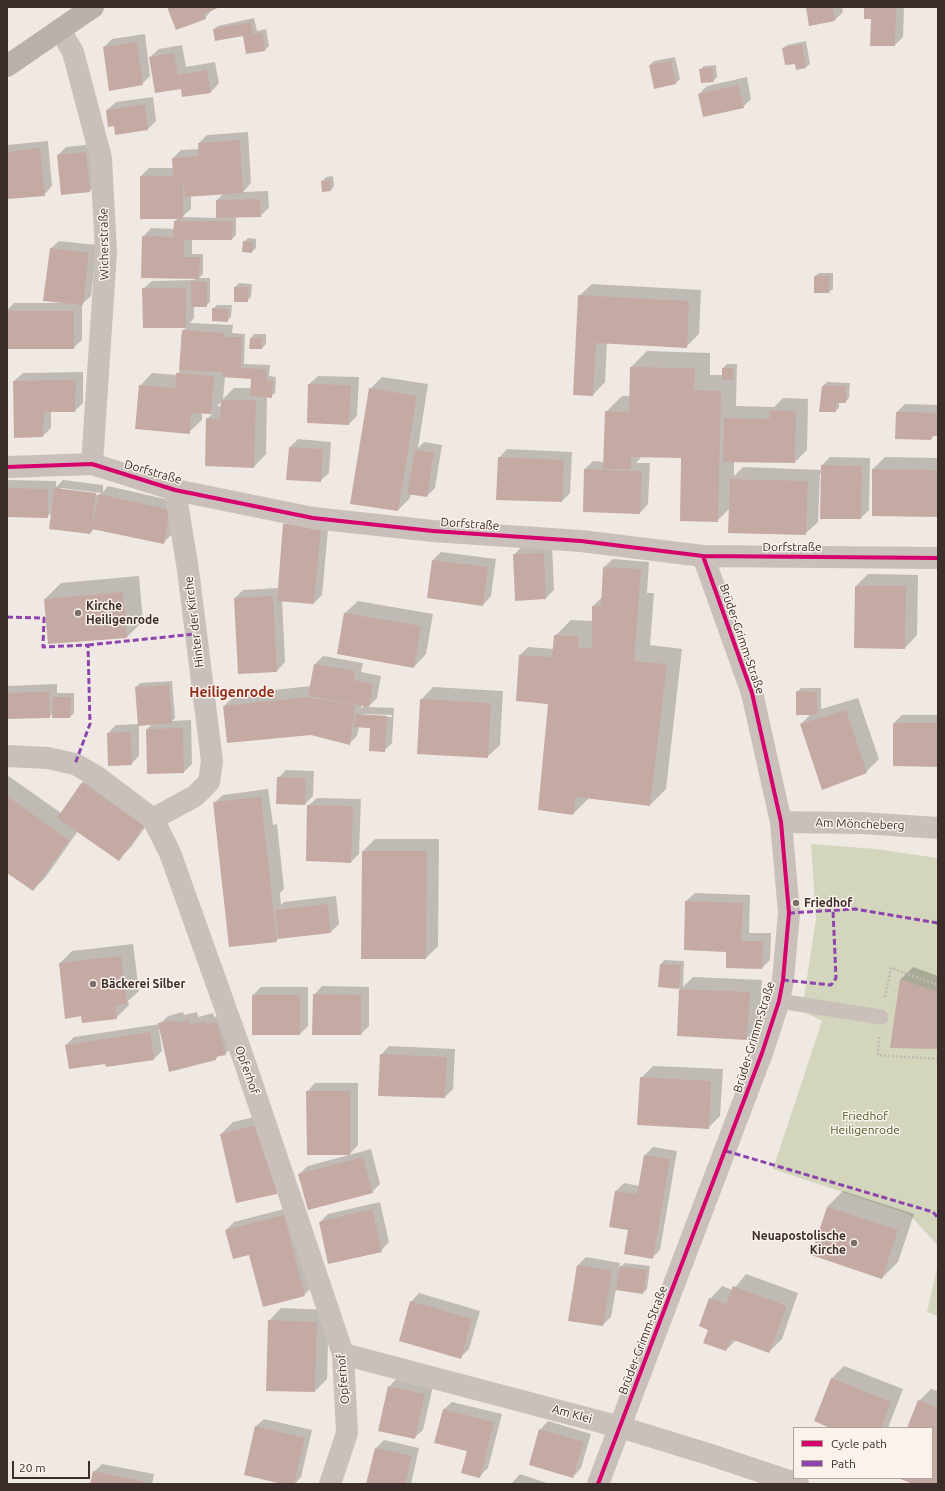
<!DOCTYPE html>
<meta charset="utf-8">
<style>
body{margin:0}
#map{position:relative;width:945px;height:1491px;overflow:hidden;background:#f0e9e3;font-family:Ubuntu,sans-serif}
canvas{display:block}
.frame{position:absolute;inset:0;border:8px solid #3b2d29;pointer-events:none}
.legend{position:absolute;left:793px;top:1427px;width:140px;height:52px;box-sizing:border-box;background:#fbf2eb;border:1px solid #aea39d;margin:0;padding:5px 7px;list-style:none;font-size:12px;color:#3b2d29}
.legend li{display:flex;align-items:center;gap:8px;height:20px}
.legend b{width:20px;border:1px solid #aea39d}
.scale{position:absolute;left:12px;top:1461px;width:78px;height:18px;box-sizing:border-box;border:2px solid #3b2d29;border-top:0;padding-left:5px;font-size:12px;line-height:14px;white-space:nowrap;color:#3b2d29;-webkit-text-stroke:3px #fbf2eb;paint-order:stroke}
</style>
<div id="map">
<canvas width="945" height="1491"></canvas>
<div class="frame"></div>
<ul class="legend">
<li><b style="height:5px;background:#d6006c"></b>Cycle path</li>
<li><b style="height:5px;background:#8e44ad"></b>Path</li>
</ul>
<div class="scale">20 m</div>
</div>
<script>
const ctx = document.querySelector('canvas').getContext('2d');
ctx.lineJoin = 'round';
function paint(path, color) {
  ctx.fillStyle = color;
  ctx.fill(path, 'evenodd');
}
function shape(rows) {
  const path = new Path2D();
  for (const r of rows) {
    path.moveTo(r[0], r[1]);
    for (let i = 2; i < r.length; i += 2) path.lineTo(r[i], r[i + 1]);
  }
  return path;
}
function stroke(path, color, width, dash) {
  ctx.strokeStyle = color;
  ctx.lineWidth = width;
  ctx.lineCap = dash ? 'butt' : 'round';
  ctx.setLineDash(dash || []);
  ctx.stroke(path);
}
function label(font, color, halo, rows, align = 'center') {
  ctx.font = font + ' Ubuntu,sans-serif';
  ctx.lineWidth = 3;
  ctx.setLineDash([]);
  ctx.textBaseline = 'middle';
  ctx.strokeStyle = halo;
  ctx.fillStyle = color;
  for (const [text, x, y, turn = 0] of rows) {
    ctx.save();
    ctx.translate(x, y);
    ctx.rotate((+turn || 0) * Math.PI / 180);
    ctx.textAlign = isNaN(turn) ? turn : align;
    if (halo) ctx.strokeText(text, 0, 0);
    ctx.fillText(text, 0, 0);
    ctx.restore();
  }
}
paint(shape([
 [811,844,876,849,938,858,938,1246,909,1214,773,1169,822,1021,802,1011,816,918],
 [938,1264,938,1316,927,1312]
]), '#d3d5bc');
paint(shape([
 [168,7,217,7,213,9,205,18],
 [807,7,842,7,843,12,835,20],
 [865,7,904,7,903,37,895,45,872,18],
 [254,18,257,31,266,29,269,46,265,50,244,35,214,29,218,26],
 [145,34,150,76,142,84,104,47,112,39],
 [806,41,810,64,806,67,797,69,796,62,783,48,787,45],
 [182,45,186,67,215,62,219,83,211,92,183,96,182,88,150,57,159,49],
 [675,57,680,79,676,83,650,65,654,61],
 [716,65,717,77,713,81,700,70,704,66],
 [747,77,751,99,743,107,699,94,707,86],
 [153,97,156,121,148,129,116,133,115,125,107,110,116,102],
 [248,132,251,183,243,192,268,191,269,208,260,216,236,217,236,235,232,239,192,239,192,254,203,254,203,274,199,278,210,278,210,302,206,306,194,306,194,318,190,323,233,325,232,333,245,334,244,364,270,365,269,376,276,377,275,393,271,396,267,396,266,454,254,467,207,419,212,414,202,413,202,420,189,432,140,386,152,373,177,375,180,370,182,331,187,327,144,327,143,289,152,281,194,280,196,278,143,237,151,228,174,229,175,221,178,218,141,176,149,168,174,168,173,158,181,150,199,149,199,143,207,135],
 [224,193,217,200,217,218,182,217,191,209,191,195],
 [225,376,252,378,252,388,234,388,223,399],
 [221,402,221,406,217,406],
 [48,141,52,186,44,195,7,198,7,145],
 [94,144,98,183,90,191,58,155,66,147],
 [333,176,334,186,331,190,322,181,326,177],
 [248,238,256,239,256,248,252,252,244,242],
 [59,241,97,245,91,296,82,304,82,340,73,348,7,348,7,310,14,303,63,303,50,249],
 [819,273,833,273,833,289,829,292,815,276],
 [239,283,252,284,251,297,247,301,235,287],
 [592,284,701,290,699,334,686,347,607,342,605,382,593,395,579,296],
 [217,305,232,305,231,317,227,321,213,309],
 [254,334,266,334,266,344,262,348,250,348,251,338],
 [647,351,710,353,710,375,723,375,723,368,727,364,737,364,736,406,774,407,783,398,808,399,807,450,795,462,734,461,734,476,743,467,821,470,822,465,830,457,870,458,869,510,861,518,820,473,818,522,805,534,730,508,717,521,682,457,642,456,636,463,650,463,648,504,640,513,585,469,593,461,605,462,606,412,622,396,630,396,631,367],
 [83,372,83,403,75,411,51,411,51,428,43,436,15,437,14,381,23,373],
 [318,376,359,377,357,416,349,424,309,384],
 [382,377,428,384,418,448,424,442,442,445,435,488,427,496,411,493,410,498,398,510,370,389],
 [827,382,850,383,849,398,845,402,839,402,839,408,835,411,823,386],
 [905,404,938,405,938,435,935,435,931,439,896,438,897,412],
 [298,439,331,442,329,473,320,481,290,447],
 [507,449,572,452,570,493,562,501,499,458],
 [885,457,938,458,938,516,873,469],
 [7,480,56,481,56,487,63,480,103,485,103,492,108,486,178,502,172,534,163,543,94,529,90,533,52,512,47,517,7,516],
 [61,488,101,493,100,495,61,490],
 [292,516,329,519,322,595,314,603,282,600,285,662,277,671,235,598,243,590,279,588,284,525],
 [552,545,554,590,546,598,514,555,522,546],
 [441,552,496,559,491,596,483,605,428,597,433,560],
 [613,559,649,562,647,593,654,593,650,645,682,649,666,789,650,805,589,798,573,814,549,704,517,700,520,655,528,647,554,649,555,636,571,620,593,621,593,606,602,597,604,567],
 [868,574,918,575,917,635,905,648,855,647,856,586],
 [139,576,143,621,127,637,45,599,61,583],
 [358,601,433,614,426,654,414,667,338,653,345,613],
 [323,656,363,663,361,672,381,676,377,698,368,707,394,708,392,743,384,751,371,728,359,727,357,736,349,744,224,706,236,694,311,686,315,664],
 [362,705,365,705,361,709],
 [362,714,392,715,392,717,362,716],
 [172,681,175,718,172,721,191,720,192,764,184,772,147,729,153,723,139,724,139,756,131,764,108,733,116,725,139,724,136,687,140,683],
 [57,684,57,693,74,693,74,713,70,717,53,717,53,713,49,717,7,718,7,686],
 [433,687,503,691,500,745,487,757,421,700],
 [801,688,821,688,821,709,858,698,879,759,866,772,801,724,811,714,797,692],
 [902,715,938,715,938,766,894,765,894,723],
 [286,770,314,771,313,796,305,804,277,803,278,778],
 [95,771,155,813,131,847,118,860,78,831,45,878,33,890,7,872,7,775,61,813,83,783],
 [268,789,273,825,277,824,284,889,280,893,281,905,284,902,336,896,339,924,331,932,279,938,276,941,214,803,223,795],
 [317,798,361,799,359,854,351,862,308,806],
 [375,839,439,839,438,946,426,958,363,851],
 [695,893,750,895,749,933,771,933,770,960,762,968,727,951,686,901],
 [133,944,139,991,128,1001,129,1005,116,1018,82,1015,60,963,72,951],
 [664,960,684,961,683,987,693,977,762,980,759,1027,747,1039,678,1035,680,988,660,986,661,964],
 [913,967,938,976,938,1048,891,1047,901,979],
 [322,986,369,987,369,1026,361,1034,314,995],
 [261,987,308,987,308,1026,300,1034,253,1034,253,995],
 [183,1012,184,1015,197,1012,198,1017,213,1013,214,1017,226,1014,233,1046,225,1054,219,1055,215,1060,161,1029,159,1030,162,1051,154,1059,106,1066,106,1063,66,1045,74,1037,160,1024,168,1016],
 [389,1046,455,1049,453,1089,445,1097,381,1055],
 [653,1066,723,1069,720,1116,708,1128,641,1078],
 [315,1083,358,1083,358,1145,350,1154,308,1154,307,1092],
 [273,1113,289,1180,277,1193,237,1202,221,1134,233,1122],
 [653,1147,677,1151,660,1250,652,1258,629,1230,616,1191,624,1183,639,1186,645,1155],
 [371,1149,380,1184,372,1192,299,1174,308,1166],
 [843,1191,914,1214,898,1262,882,1278,827,1207],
 [380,1202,389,1242,381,1251,320,1222,328,1214],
 [292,1207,313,1286,304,1295,250,1254,226,1230,234,1222],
 [586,1257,620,1263,619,1268,625,1263,650,1266,647,1289,643,1293,616,1289,611,1317,603,1325,578,1265],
 [746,1274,798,1293,782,1339,769,1352,736,1340,726,1350,710,1299,722,1286,733,1290],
 [419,1293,480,1311,469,1349,461,1357,411,1302],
 [281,1308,329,1310,327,1379,315,1391,269,1321],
 [844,1366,903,1389,888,1428,833,1428,832,1378],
 [397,1378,433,1386,423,1430,414,1438,389,1387],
 [931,1389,938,1391,938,1484,916,1484,900,1478,932,1478,932,1428,908,1428,919,1401],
 [452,1402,502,1414,488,1468,480,1476,468,1450,443,1410],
 [264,1419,312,1430,301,1477,295,1484,286,1484,255,1427],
 [548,1421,591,1434,581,1468,573,1477,540,1430],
 [384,1440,419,1448,411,1484,367,1484,376,1448],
 [102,1464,154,1474,152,1484,91,1484,94,1472],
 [520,1474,550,1484,511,1484]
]), '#0003');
paint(shape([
 [167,7,220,7,204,14,206,19,176,30],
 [806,7,833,7,835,21,809,26],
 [864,7,896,7,895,46,870,46,871,19,864,19],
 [251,22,253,34,262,33,265,51,246,54,243,36,215,41,213,29],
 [137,42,143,85,109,91,103,47],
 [802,44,806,68,796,70,795,64,785,65,782,48],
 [174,53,178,75,207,70,211,93,182,97,181,89,155,93,149,57],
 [671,61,676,84,654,89,649,65],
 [712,68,714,82,701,83,699,69],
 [738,85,744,108,703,117,698,94],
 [145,104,148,130,115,135,114,126,108,127,106,110],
 [240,140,243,193,185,197,183,179,183,219,140,219,140,176,173,176,172,158,199,156,198,143],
 [40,148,45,196,7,199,7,152],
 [86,152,90,192,61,195,57,155],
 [330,180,331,191,322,192,321,181],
 [260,199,261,217,216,218,216,200],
 [174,221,233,221,232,240,184,240,184,257,200,257,199,279,141,278,142,236,173,237],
 [243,241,253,242,252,253,242,252],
 [50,248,89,253,83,305,43,301],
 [814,276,829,276,829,293,814,293],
 [191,281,207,282,207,307,191,307],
 [234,287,248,287,248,302,234,302],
 [142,288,186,288,186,328,143,328],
 [578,295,689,301,687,348,596,343,593,396,573,395],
 [212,308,228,309,228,322,212,321],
 [7,311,74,311,74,349,7,349],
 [182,330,225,333,225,337,242,337,241,368,266,369,266,380,273,381,272,398,250,396,251,379,222,377,223,372,179,370],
 [250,338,262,338,262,349,249,349],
 [630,367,695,368,694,390,721,391,718,522,680,521,681,458,631,457,631,469,603,469,605,411,629,412],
 [722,368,733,368,734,380,722,380],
 [176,373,214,376,211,414,191,413,190,434,135,429,139,385,175,388],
 [76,380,75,412,44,412,43,437,14,438,13,381],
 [308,384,351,385,349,425,307,423],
 [822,386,846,386,846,403,836,403,836,412,819,412],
 [369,388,417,396,398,511,350,504],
 [221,400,256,400,254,468,205,466,206,418,220,419],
 [770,410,796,411,795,463,723,462,724,418,769,419],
 [896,412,938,413,938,436,932,436,931,440,895,439],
 [289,447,323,449,321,482,286,480],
 [415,450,434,453,427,497,407,494],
 [498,457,564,460,562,502,496,500],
 [821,465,862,466,861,519,820,519],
 [584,469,642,471,640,514,583,512],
 [872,469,938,470,938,517,872,516],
 [730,479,808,481,806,535,728,533],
 [7,488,48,489,48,518,7,517],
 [54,488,96,493,92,528,99,494,170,510,164,544,92,529,90,534,49,529],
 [283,524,321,527,314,604,277,601],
 [544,553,546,599,515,601,513,554],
 [432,560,488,567,483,606,427,598],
 [603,567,641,569,634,661,667,664,650,806,576,797,573,815,538,810,548,704,516,701,519,655,552,657,554,635,579,636,578,648,592,648,592,606,601,606],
 [855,586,906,586,905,649,854,648],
 [123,592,127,638,48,644,44,599],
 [273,596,277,672,238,674,234,598],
 [344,613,421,626,414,668,337,654],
 [314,664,355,671,354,680,373,684,369,707,308,696],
 [169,685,172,723,138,726,135,687],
 [796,691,817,692,817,715,796,715],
 [49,692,50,718,7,719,7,693],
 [53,697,71,697,70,718,52,718],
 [307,697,355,705,350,745,311,735,227,743,223,706],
 [420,699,491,703,488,758,417,754],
 [846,710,867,773,822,790,800,724],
 [355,714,387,716,385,752,369,751,370,728,354,727],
 [893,723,938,723,938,767,893,766],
 [183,728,184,773,147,774,146,729],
 [131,732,132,765,108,766,107,733],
 [277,777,306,778,305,805,276,804],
 [82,782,144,826,119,861,57,818],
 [7,796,69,840,33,891,7,873],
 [261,797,277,942,229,947,213,802],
 [307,805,353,806,351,863,306,861],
 [362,851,427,851,426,959,361,959],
 [685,901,743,903,741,941,763,941,762,969,726,968,726,952,684,950],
 [328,904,331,933,278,939,275,910],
 [121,956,127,1004,115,1006,117,1019,82,1023,81,1016,65,1019,59,963],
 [660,964,681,965,679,989,658,987],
 [900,979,938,992,938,1049,890,1048],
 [679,989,750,992,747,1040,677,1036],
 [313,994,361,995,361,1035,312,1035],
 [252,995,300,995,300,1035,252,1035],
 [175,1020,176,1023,189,1020,190,1025,205,1021,206,1025,217,1022,226,1055,215,1057,216,1060,169,1072,158,1023],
 [150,1032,154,1060,106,1067,105,1064,69,1069,65,1045],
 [380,1054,447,1057,445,1098,378,1096],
 [640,1077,711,1081,709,1129,637,1125],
 [306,1091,350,1091,350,1155,307,1155],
 [261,1124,277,1194,236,1203,220,1134],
 [644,1155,670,1159,653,1259,624,1254,628,1230,609,1227,615,1191,637,1194],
 [363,1157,373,1193,308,1210,298,1174],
 [827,1207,898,1230,882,1279,811,1255],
 [372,1209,382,1252,328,1264,319,1222],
 [284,1215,305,1296,263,1307,249,1255,233,1259,225,1230],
 [577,1265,612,1271,603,1326,568,1321],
 [620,1266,647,1270,643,1294,616,1290],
 [733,1286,787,1306,769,1353,731,1339,726,1351,703,1343,708,1330,699,1326,709,1298,726,1304],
 [410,1301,472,1319,461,1359,399,1341],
 [268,1320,317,1322,315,1392,266,1391],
 [831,1378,891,1402,881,1428,830,1428,814,1421],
 [388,1386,425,1394,415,1439,378,1431],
 [918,1400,938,1408,938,1484,913,1484,898,1478,932,1478,932,1428,907,1428],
 [443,1409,494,1422,480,1478,461,1473,467,1451,434,1443],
 [255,1426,305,1438,294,1484,282,1484,244,1475],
 [539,1429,584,1442,573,1478,529,1465],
 [375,1448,412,1456,405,1484,366,1484],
 [93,1471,146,1482,146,1484,90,1484]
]), '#c5aaa3');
stroke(shape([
 [885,997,891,968,938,985],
 [879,1037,878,1055,938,1059]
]), '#c1b9b4', 2.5, [2, 2]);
stroke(shape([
 [779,1001,881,1017]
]), '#c9c0bb', 15);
stroke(shape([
 [60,30,73,52,101,158,106,252,92,464],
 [7,467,92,464,175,490,313,518,433,531,581,541,703,556,938,558],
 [7,756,48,758,75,764,96,776,153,819,170,853,245,1063,343,1354,347,1433,330,1484],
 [153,819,195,796,209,782,212,761,188,570,175,490],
 [781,822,861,823,938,828],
 [343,1354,620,1427,708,1454,798,1484],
 [598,1484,762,1053,779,1001,783,980,789,913,781,822,752,693,703,556]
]), '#c9c0bb', 22);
stroke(shape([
 [7,66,93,7]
]), '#b9b0ac', 22);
stroke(shape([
 [7,617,44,618,43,647,88,645,90,724,75,764],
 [88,645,195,634],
 [789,913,855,909,938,923],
 [783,980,831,985,836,978,833,910],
 [726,1151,933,1212,938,1218]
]), '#8e44ad', 3, [6, 3]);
stroke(shape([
 [7,467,92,464,175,490,313,518,433,531,581,541,703,556,938,558],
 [598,1484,762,1053,779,1001,783,980,789,913,781,822,752,693,703,556]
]), '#d6006c', 4);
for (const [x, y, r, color] of [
 [78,613,4,"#7a6f6a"],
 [796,903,4,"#7a6f6a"],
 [93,984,4,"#7a6f6a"],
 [854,1243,4,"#7a6f6a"]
]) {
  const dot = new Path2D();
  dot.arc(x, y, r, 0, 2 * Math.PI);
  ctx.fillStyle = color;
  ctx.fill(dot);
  stroke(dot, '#fbf2eb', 1.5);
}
label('12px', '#3b2d29', '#fbf2eb', [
 ["Wicherstraße",104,244,-91],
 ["Dorfstraße",153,472,16],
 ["Dorfstraße",470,524,4],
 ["Dorfstraße",792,547],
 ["Hinter der Kirche",194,622,-97],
 ["Brüder-Grimm-Straße",742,639,71],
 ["Am Möncheberg",860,824,2],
 ["Brüder-Grimm-Straße",754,1037,-73],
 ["Opferhof",247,1070,71],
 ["Brüder-Grimm-Straße",643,1340,-69],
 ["Opferhof",343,1379,-95],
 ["Am Klei",572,1414,15]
]);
label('bold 12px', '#3b2d29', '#fbf2eb', [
 ["Kirche",86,606],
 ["Heiligenrode",86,620],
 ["Friedhof",804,903],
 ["Bäckerei Silber",101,984],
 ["Neuapostolische",846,1236,"right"],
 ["Kirche",846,1250,"right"]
], 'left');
label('12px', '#4e5b2a', '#fbf2eb', [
 ["Friedhof",865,1116],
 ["Heiligenrode",865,1130]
]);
label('bold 14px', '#912b1b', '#fbf2eb', [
 ["Heiligenrode",232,692]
]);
</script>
